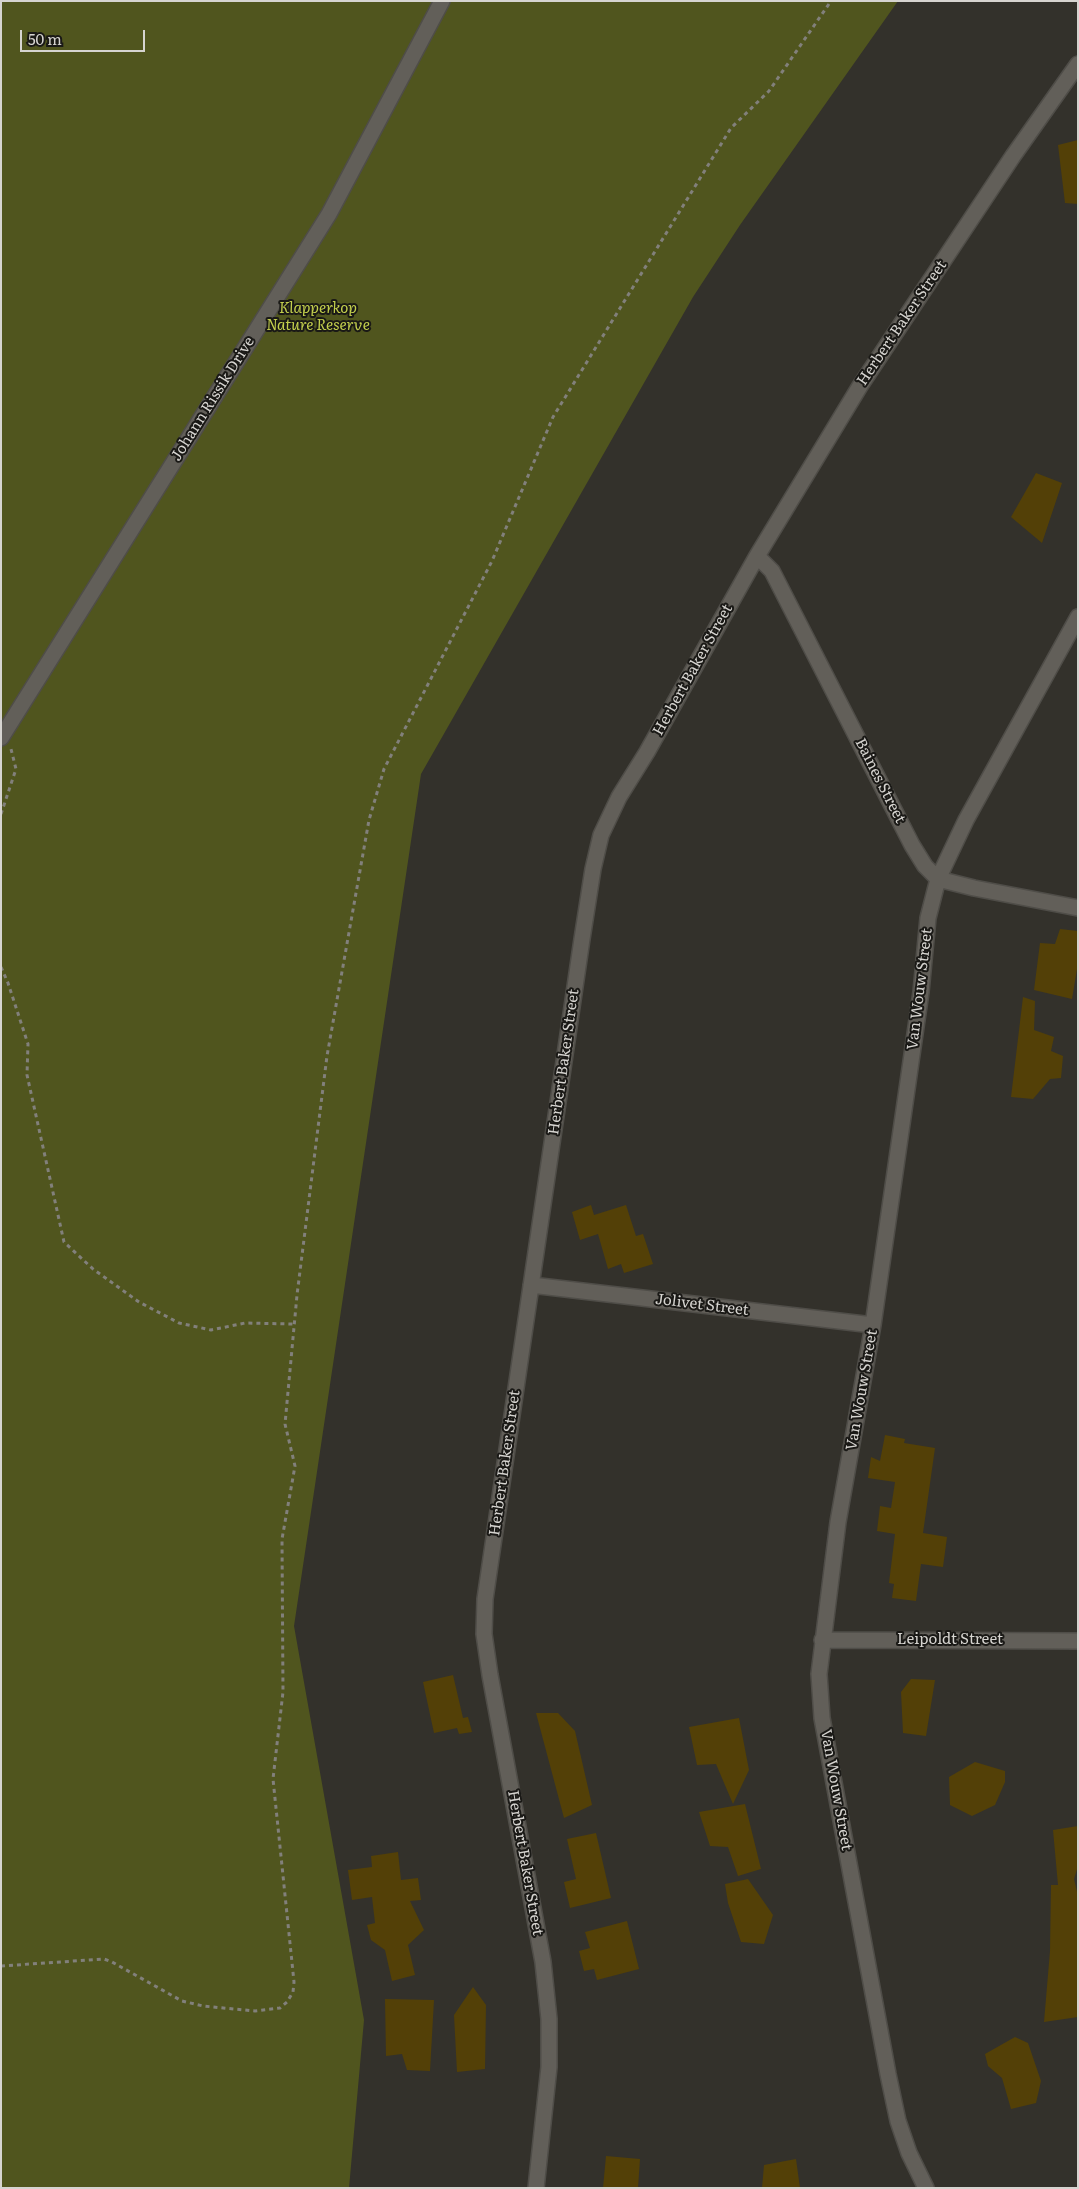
<!DOCTYPE html>
<style>
body{margin:0}
#map{position:relative;width:1079px;height:2189px;overflow:hidden;background:#33312b;font-family:Literata,serif}
canvas{display:block}
.frame{position:absolute;inset:0;border:2px solid #d6d4d0;pointer-events:none}
.scale{position:absolute;left:20px;top:30px;width:125px;height:22px;box-sizing:border-box;border:2px solid #d6d4d0;border-top:0;padding-left:6px;font-size:15px;line-height:18px;white-space:nowrap;color:#d6d4d0;-webkit-text-stroke:4px #1a1916;paint-order:stroke}
</style>
<div id="map">
<canvas width="1079" height="2189"></canvas>
<div class="frame"></div>
<div class="scale">50 m</div>
</div>
<script>
const ctx = document.querySelector('canvas').getContext('2d');
ctx.lineJoin = 'round';
function paint(path, color) {
  ctx.fillStyle = color;
  ctx.fill(path, 'evenodd');
}
function shape(rows) {
  const path = new Path2D();
  for (const r of rows) {
    path.moveTo(r[0], r[1]);
    for (let i = 2; i < r.length; i += 2) path.lineTo(r[i], r[i + 1]);
  }
  return path;
}
function stroke(path, color, width, dash) {
  ctx.strokeStyle = color;
  ctx.lineWidth = width;
  ctx.lineCap = dash ? 'butt' : 'round';
  ctx.setLineDash(dash || []);
  ctx.stroke(path);
}
function label(font, color, halo, rows, align = 'center') {
  ctx.font = font + ' Literata,serif';
  ctx.lineWidth = 4;
  ctx.setLineDash([]);
  ctx.textBaseline = 'middle';
  ctx.strokeStyle = halo;
  ctx.fillStyle = color;
  for (const [text, x, y, turn = 0] of rows) {
    ctx.save();
    ctx.translate(x, y);
    ctx.rotate((+turn || 0) * Math.PI / 180);
    ctx.textAlign = isNaN(turn) ? turn : align;
    if (halo) ctx.strokeText(text, 0, 0);
    ctx.fillText(text, 0, 0);
    ctx.restore();
  }
}
paint(shape([
 [1,1,898,1,740,225,693,297,421,774,294,1626,364,2020,349,2188,1,2188]
]), '#50551e');
paint(shape([
 [1078,140,1078,204,1065,203,1058,145],
 [1036,473,1062,483,1042,543,1011,517],
 [1060,929,1078,931,1078,963,1072,999,1034,990,1040,943,1055,944],
 [1023,997,1035,1001,1034,1030,1054,1037,1051,1051,1063,1056,1061,1078,1050,1079,1033,1099,1011,1097],
 [591,1205,594,1215,626,1205,636,1236,643,1234,653,1264,624,1273,621,1264,608,1269,598,1234,580,1240,572,1212],
 [885,1435,905,1439,904,1443,935,1448,923,1533,947,1537,943,1567,921,1564,916,1601,892,1598,894,1584,889,1583,895,1534,877,1531,880,1506,891,1508,895,1482,868,1478,871,1457,880,1461],
 [453,1675,463,1718,468,1717,472,1732,459,1734,457,1728,434,1733,423,1682],
 [911,1679,935,1680,926,1736,903,1733,901,1692],
 [536,1713,558,1713,575,1731,592,1805,564,1818],
 [739,1718,749,1770,733,1804,716,1764,697,1765,689,1727],
 [975,1762,1005,1771,1005,1782,995,1805,972,1816,950,1805,949,1777],
 [745,1804,761,1869,738,1876,728,1847,710,1846,699,1812],
 [1078,1826,1078,1866,1074,1879,1078,1896,1078,2017,1044,2022,1050,1951,1051,1885,1058,1885,1053,1830],
 [596,1833,611,1898,570,1908,564,1882,576,1879,567,1839],
 [398,1852,401,1880,418,1878,421,1900,410,1901,424,1930,408,1945,415,1975,392,1981,385,1950,371,1940,367,1925,375,1923,372,1897,352,1900,348,1870,372,1867,371,1856],
 [748,1879,773,1915,764,1944,741,1942,728,1903,725,1884],
 [627,1921,639,1969,597,1980,594,1969,584,1971,579,1951,590,1948,585,1932],
 [473,1987,486,2005,485,2069,457,2072,454,2015],
 [385,1999,434,2000,430,2071,407,2070,402,2054,386,2056],
 [1015,2037,1028,2043,1041,2081,1036,2103,1011,2109,1002,2078,988,2066,985,2054],
 [606,2156,640,2159,638,2188,603,2188],
 [796,2159,800,2188,762,2188,764,2165]
]), '#534007');
const minor = shape([
 [757,556,772,571,912,845,925,866,938,879,974,888,1078,908],
 [1,738,329,214,442,1],
 [531,1285,873,1325],
 [822,1640,1078,1641],
 [536,2188,549,2067,549,2019,543,1962,490,1675,484,1634,485,1599,582,939,593,869,601,835,619,797,647,752,757,556,860,386,1013,156,1078,64],
 [926,2188,909,2153,898,2121,888,2074,822,1718,819,1674,838,1522,873,1325,921,992,928,918,938,879,966,820,1078,617]
]);
stroke(minor, '#4f4d48', 18);
stroke(shape([
 [1,814,16,769,11,749],
 [1,967,8,983,28,1044,27,1075,64,1242,93,1269,139,1302,179,1323,211,1330,245,1323,294,1324],
 [1,1966,104,1959,112,1962,182,2001,203,2006,255,2011,280,2008,287,2002,293,1992,294,1982,273,1779,283,1692,282,1539,295,1466,285,1424,297,1295,327,1056,369,820,384,769,492,561,553,417,731,128,769,91,831,1]
]), '#82807b', 3, [4, 4]);
stroke(minor, '#625f59', 15);
label('italic 15px', '#c4d04d', '#1a1916', [
 ["Klapperkop",318,309],
 ["Nature Reserve",318,326]
]);
label('15px', '#d6d4d0', '#1a1916', [
 ["Herbert Baker Street",902,323,-56],
 ["Johann Rissik Drive",213,399,-58],
 ["Herbert Baker Street",693,670,-61],
 ["Baines Street",880,781,63],
 ["Van Wouw Street",920,989,-83],
 ["Herbert Baker Street",564,1062,-82],
 ["Jolivet Street",702,1305,7],
 ["Van Wouw Street",862,1390,-80],
 ["Herbert Baker Street",505,1463,-82],
 ["Leipoldt Street",950,1640],
 ["Van Wouw Street",836,1790,80],
 ["Herbert Baker Street",525,1863,80]
]);
</script>
